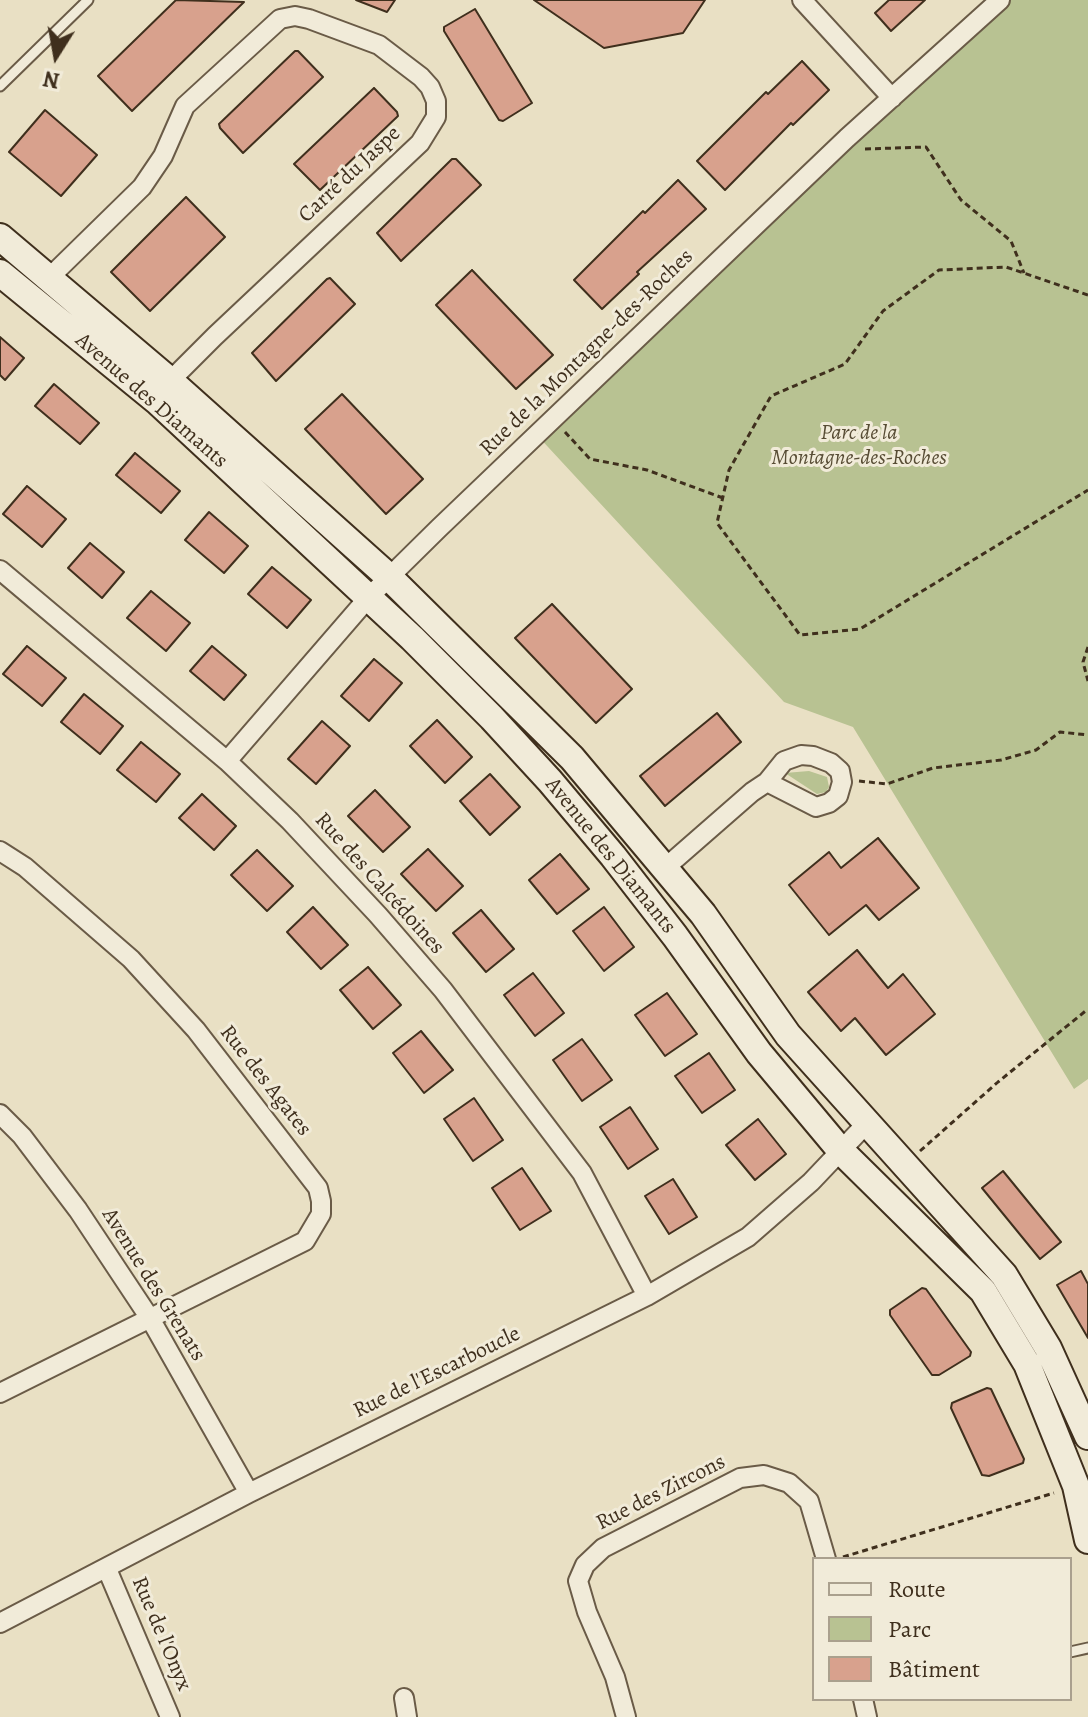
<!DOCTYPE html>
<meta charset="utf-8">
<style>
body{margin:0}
#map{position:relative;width:1088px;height:1717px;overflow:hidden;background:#e9e0c4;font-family:Alegreya,serif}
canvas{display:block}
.legend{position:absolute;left:812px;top:1557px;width:260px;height:144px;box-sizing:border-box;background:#f1ebd9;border:2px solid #aaa08e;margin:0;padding:10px 14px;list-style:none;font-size:24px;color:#3f2f1d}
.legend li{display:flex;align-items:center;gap:16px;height:40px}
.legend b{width:40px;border:2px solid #aaa08e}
.north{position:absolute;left:16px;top:16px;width:80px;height:80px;-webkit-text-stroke:6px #f1ebd9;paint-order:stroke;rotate:191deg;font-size:22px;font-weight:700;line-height:32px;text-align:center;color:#3f2f1d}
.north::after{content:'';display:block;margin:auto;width:28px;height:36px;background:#3f2f1d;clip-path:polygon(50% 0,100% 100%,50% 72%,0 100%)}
</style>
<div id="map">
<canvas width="1088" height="1717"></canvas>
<ul class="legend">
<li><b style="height:10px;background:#f1ebd9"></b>Route</li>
<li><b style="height:22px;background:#b8c292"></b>Parc</li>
<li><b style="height:22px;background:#d8a18d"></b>Bâtiment</li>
</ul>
<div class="north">N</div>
</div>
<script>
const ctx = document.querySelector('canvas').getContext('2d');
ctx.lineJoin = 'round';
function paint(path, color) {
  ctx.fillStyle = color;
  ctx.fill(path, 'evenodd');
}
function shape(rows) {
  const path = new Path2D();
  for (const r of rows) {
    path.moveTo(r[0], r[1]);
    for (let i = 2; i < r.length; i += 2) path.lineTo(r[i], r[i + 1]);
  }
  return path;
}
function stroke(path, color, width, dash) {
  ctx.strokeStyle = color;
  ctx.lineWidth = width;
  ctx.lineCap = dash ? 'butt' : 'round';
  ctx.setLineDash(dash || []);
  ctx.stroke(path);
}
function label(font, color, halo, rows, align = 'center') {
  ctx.font = font + ' Alegreya,serif';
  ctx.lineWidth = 6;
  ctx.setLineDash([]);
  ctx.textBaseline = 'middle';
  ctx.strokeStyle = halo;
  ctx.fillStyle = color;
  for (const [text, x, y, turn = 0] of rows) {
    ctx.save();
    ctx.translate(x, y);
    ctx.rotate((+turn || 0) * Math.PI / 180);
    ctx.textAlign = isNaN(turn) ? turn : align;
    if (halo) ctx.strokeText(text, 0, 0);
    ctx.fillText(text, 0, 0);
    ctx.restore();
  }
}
paint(shape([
 [1000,0,1088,0,1088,1079,1074,1089,853,727,784,702,536,434],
 [809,771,827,777,829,787,826,792,817,794,785,773]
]), '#b8c292');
const building = shape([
 [176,0,244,2,132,111,98,76,176,0],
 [356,0,395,0,387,12,356,0],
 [534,0,705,0,683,33,604,48,534,0],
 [889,0,925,0,891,31,875,13,889,0],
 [475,9,532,103,503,121,499,120,444,31,444,27,475,9],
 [295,51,298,51,323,77,243,153,220,128,219,124,295,51],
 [802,61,829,90,793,125,791,123,725,190,697,161,766,92,768,94,802,61],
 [374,88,397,112,398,116,320,190,294,164,374,88],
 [45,110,97,155,61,196,9,152,45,110],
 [452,159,456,159,481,185,401,261,377,233,452,159],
 [678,180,706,209,637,272,639,274,602,309,574,280,643,211,645,213,678,180],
 [186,197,225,237,150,311,111,272,186,197],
 [472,270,553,355,516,389,436,305,472,270],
 [330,278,355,304,276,381,252,353,327,279,330,278],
 [0,337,24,358,5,380,0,375,0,337],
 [54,384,99,423,80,444,35,406,54,384],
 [342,394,423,479,386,514,305,429,342,394],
 [135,453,180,491,161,513,116,475,135,453],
 [27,486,66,519,42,547,3,514,27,486],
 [209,512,248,546,224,573,185,540,209,512],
 [90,543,124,572,102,598,68,568,90,543],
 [272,567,311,600,287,628,248,594,272,567],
 [151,591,190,623,166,651,127,618,151,591],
 [552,604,632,689,596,723,515,638,552,604],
 [27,646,66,678,42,706,3,674,27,646],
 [212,646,246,675,224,700,190,671,212,646],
 [374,659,402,683,369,721,341,696,374,659],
 [84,694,123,726,100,754,61,722,84,694],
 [717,713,741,742,665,806,640,776,717,713],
 [437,720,472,757,445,783,410,746,437,720],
 [322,721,350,746,316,784,288,759,322,721],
 [141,742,180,774,156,802,117,770,141,742],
 [490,774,520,807,490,835,460,801,490,774],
 [375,790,410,827,383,852,348,816,375,790],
 [202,794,236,826,214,850,179,818,202,794],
 [878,838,919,888,879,920,866,905,829,935,789,885,829,852,841,868,878,838],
 [428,849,463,886,436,911,401,874,428,849],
 [257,850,293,886,267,911,231,875,257,850],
 [560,854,589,889,557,914,529,880,560,854],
 [313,907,348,945,321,969,287,932,313,907],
 [604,907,634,947,604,971,573,931,604,907],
 [481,910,514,949,486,972,453,933,481,910],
 [857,950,888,988,903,974,935,1014,886,1055,855,1018,841,1031,808,992,857,950],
 [368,967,401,1005,373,1029,340,990,368,967],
 [533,973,564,1013,535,1036,504,995,533,973],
 [667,993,697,1034,665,1056,635,1015,667,993],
 [421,1031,453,1070,424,1093,393,1053,421,1031],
 [582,1039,612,1080,582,1101,553,1060,582,1039],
 [709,1053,735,1090,702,1113,675,1076,709,1053],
 [474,1098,503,1140,473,1161,444,1119,474,1098],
 [630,1107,658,1149,628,1169,600,1127,630,1107],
 [758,1119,786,1154,755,1180,726,1145,758,1119],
 [522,1168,551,1211,520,1230,492,1188,522,1168],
 [1003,1171,1061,1242,1040,1259,982,1188,1003,1171],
 [673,1179,697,1217,669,1234,645,1196,673,1179],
 [1081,1271,1088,1284,1088,1338,1057,1285,1081,1271],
 [922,1288,926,1289,971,1352,970,1356,939,1375,932,1375,890,1315,890,1310,922,1288],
 [987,1388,991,1389,1024,1459,1023,1463,989,1476,982,1475,951,1408,952,1403,987,1388]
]);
paint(building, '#d8a18d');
stroke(building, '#3f2f1d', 2);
const lane = shape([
 [0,86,88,0],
 [1070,1652,1088,1648]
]);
const street = shape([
 [802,0,892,98],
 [49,278,142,187,163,156,185,106,280,19,295,16,309,19,379,45,421,77,430,87,436,101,436,117,420,143,215,336,170,381],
 [0,570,227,761,290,821,378,915,443,990,582,1173,647,1296],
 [227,761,368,598,439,528,847,138,1000,0],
 [0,851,25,867,131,959,196,1030,318,1188,321,1201,321,1214,305,1241,0,1393],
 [665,868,752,792,767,782,784,761,801,755,813,756,831,763,840,771,842,782,838,796,829,803,816,807,767,782],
 [0,1114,22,1136,78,1210,151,1320,249,1493],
 [107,1569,170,1717],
 [0,1623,249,1493,647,1296,748,1237,811,1182,867,1123],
 [404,1698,407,1717],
 [863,1699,867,1717],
 [626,1717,615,1677,587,1612,578,1581,585,1565,603,1548,740,1478,764,1475,789,1483,809,1501,826,1559]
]);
const secondary = shape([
 [0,237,170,381,389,577,572,758,703,914,788,1035,1004,1275,1048,1348,1088,1436],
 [0,273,158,402,412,638,492,718,550,781,613,856,675,936,759,1053,841,1151,983,1291,1027,1364,1076,1486,1088,1540]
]);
stroke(lane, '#6a5b47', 13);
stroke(street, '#6a5b47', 22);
stroke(secondary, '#3f2f1d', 30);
stroke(shape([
 [865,149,926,147,961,200,1011,241,1024,273],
 [1088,295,1006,267,939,270,883,311,845,364,771,396,729,470,717,523,800,635,860,629,1088,490],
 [565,432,590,459,647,470,723,498],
 [1088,647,1083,662,1088,681],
 [859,781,887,784,933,768,1001,760,1036,750,1060,732,1088,735],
 [920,1151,998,1082,1088,1009],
 [843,1557,1054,1493]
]), '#3f2f1d', 3, [6, 4]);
stroke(lane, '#f1ebd9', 9);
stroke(street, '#f1ebd9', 18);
stroke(secondary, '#f1ebd9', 26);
label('22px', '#3f2f1d', '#f1ebd9', [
 ["Carré du Jaspe",350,175,-43],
 ["Rue de la Montagne-des-Roches",587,353,-44],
 ["Avenue des Diamants",151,401,41],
 ["Avenue des Diamants",610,856,51],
 ["Rue des Calcédoines",379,884,48],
 ["Rue des Agates",265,1081,52],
 ["Avenue des Grenats",153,1285,58],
 ["Rue de l'Escarboucle",437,1373,-26],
 ["Rue des Zircons",661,1493,-27],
 ["Rue de l'Onyx",161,1634,67]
]);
label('italic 22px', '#574c34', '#f1ebd9', [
 ["Parc de la",859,434],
 ["Montagne-des-Roches",859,459]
]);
</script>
